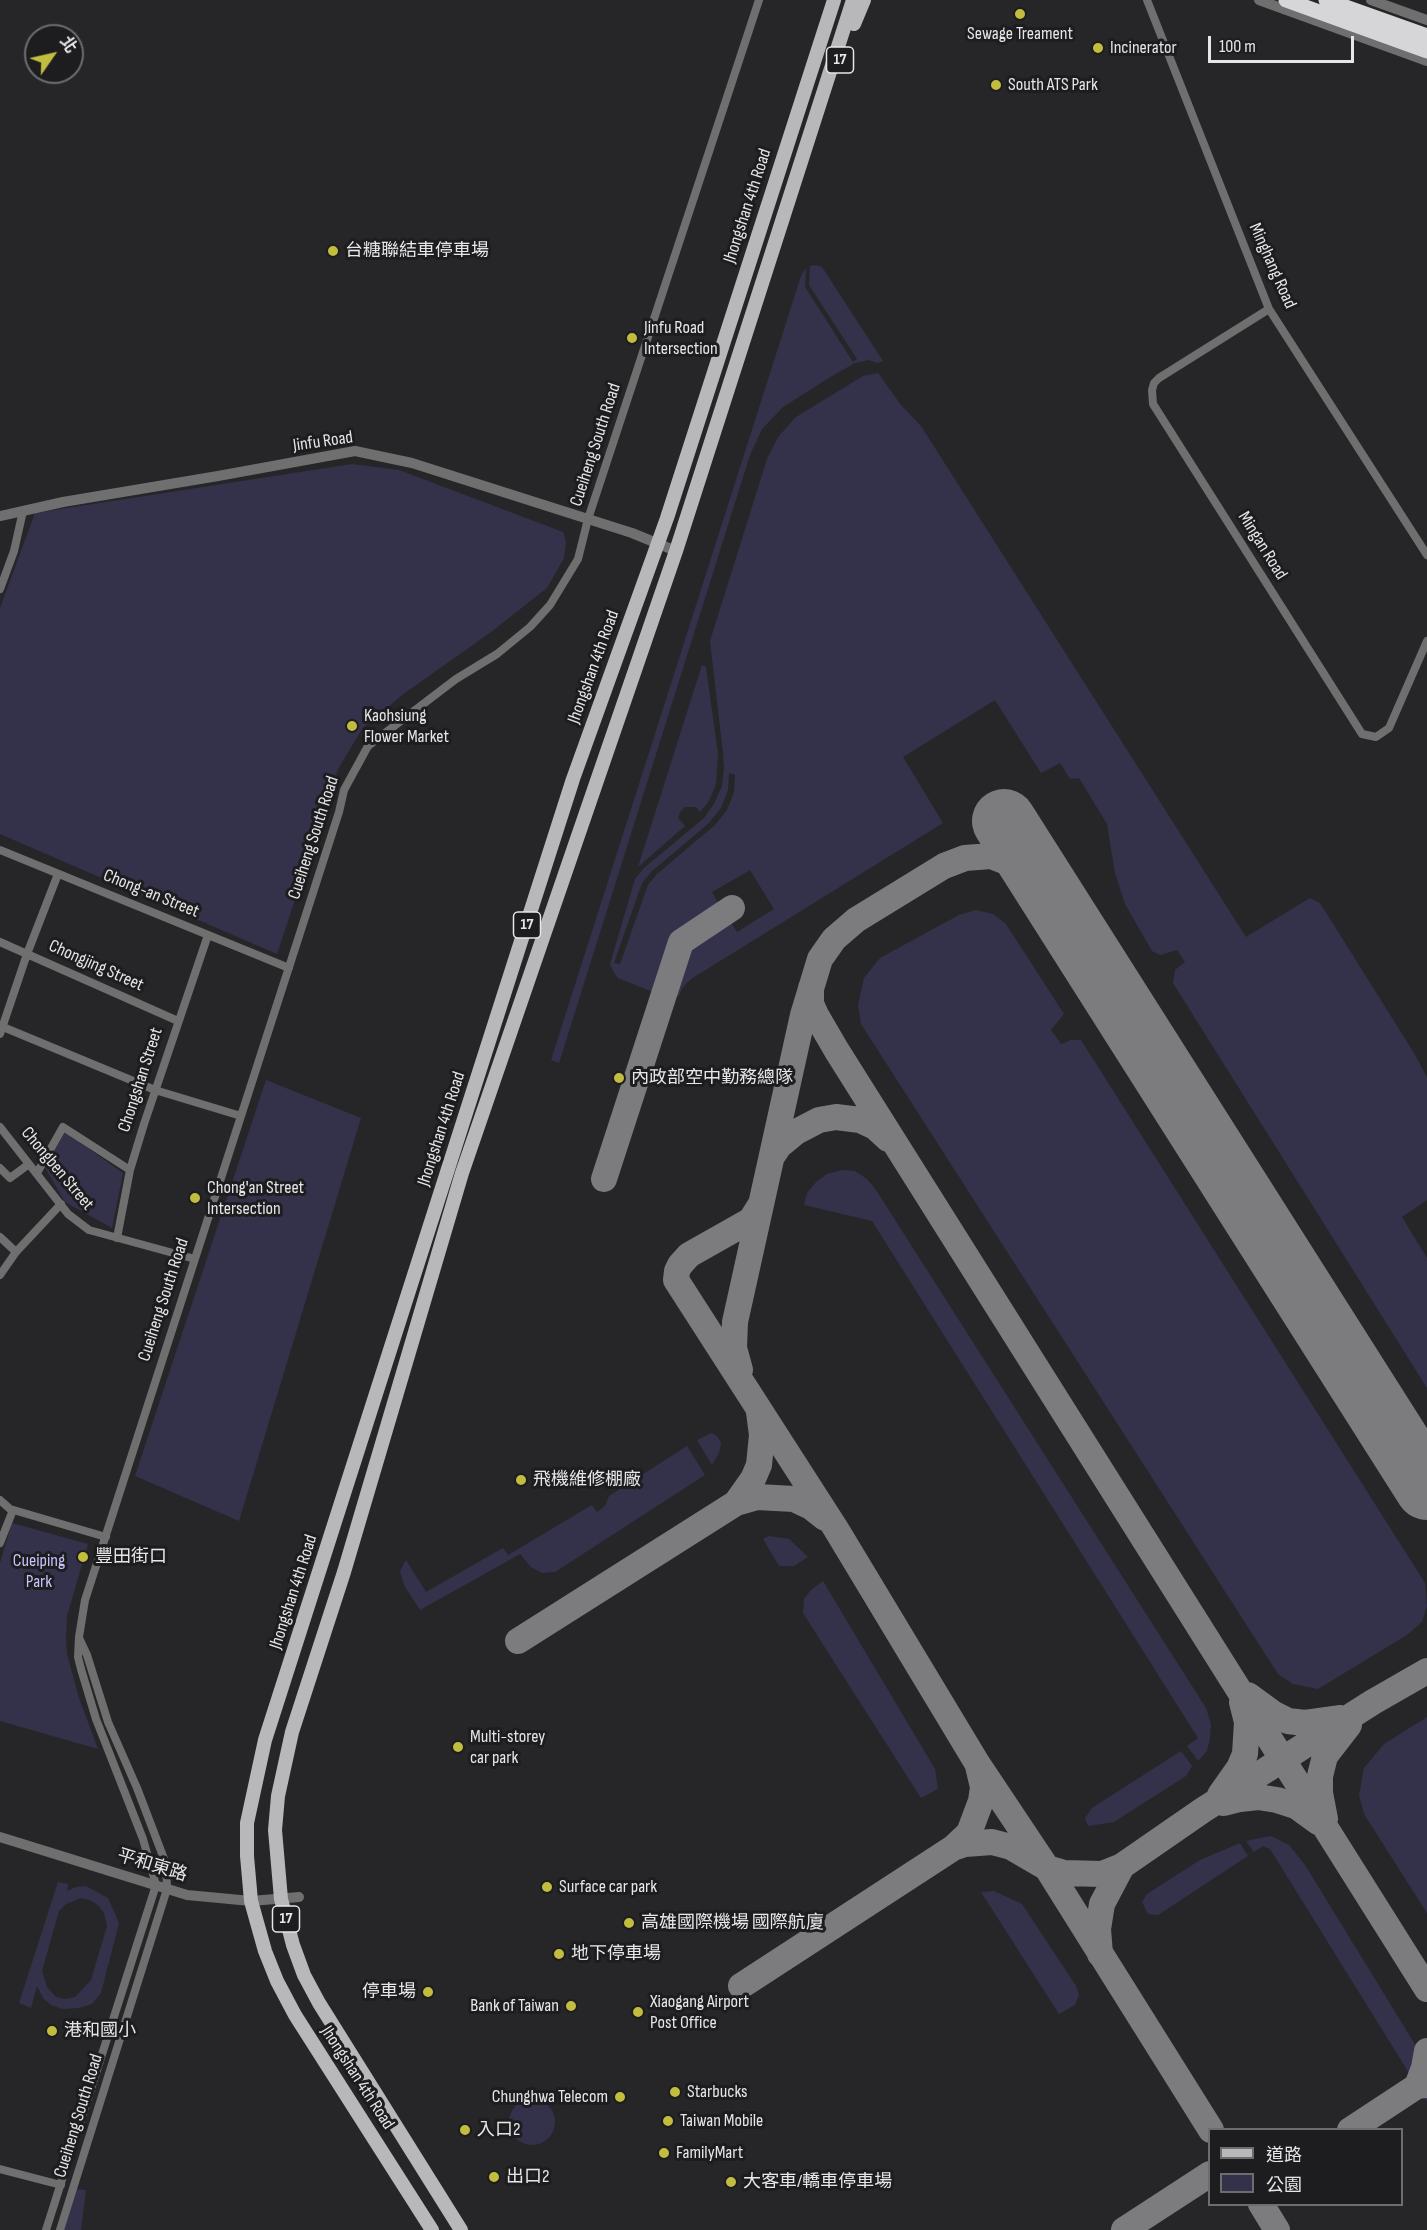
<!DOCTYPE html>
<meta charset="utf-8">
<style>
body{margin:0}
#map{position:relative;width:1427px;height:2230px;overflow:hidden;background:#262629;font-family:"Sofia Sans Condensed","Noto Sans TC",sans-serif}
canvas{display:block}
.legend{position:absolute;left:1208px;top:2128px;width:195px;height:78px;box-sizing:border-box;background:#1d1d1f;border:2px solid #6d6d6f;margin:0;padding:8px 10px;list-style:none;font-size:18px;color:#e6e6e8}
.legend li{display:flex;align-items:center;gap:12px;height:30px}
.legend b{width:30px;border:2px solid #6d6d6f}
.north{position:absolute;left:24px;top:24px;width:60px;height:60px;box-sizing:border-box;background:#1d1d1f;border:2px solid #6d6d6f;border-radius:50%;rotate:56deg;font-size:16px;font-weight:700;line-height:24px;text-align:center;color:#e6e6e8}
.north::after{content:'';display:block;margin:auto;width:21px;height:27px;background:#c2bd3f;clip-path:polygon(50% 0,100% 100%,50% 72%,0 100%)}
.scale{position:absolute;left:1208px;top:36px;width:146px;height:27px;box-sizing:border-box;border:3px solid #e6e6e8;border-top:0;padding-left:8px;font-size:18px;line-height:21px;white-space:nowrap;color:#e6e6e8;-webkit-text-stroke:4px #1d1d1f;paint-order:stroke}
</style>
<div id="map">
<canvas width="1427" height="2230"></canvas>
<ul class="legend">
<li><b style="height:8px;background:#b8b8bb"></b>道路</li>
<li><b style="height:16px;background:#34324b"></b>公園</li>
</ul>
<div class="north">北</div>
<div class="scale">100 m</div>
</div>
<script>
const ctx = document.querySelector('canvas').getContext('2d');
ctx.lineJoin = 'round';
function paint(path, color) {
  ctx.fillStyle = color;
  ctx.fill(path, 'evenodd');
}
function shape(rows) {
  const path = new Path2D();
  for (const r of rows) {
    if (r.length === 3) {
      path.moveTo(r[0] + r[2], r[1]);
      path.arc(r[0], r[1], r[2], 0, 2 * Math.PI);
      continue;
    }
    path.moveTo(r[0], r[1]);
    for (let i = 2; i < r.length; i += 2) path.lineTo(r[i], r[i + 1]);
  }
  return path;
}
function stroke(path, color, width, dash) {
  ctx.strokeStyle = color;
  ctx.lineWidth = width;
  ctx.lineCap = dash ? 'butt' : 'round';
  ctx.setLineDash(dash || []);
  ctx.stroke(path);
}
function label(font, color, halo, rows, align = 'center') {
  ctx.font = font + ' "Sofia Sans Condensed","Noto Sans TC",sans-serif';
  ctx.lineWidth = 6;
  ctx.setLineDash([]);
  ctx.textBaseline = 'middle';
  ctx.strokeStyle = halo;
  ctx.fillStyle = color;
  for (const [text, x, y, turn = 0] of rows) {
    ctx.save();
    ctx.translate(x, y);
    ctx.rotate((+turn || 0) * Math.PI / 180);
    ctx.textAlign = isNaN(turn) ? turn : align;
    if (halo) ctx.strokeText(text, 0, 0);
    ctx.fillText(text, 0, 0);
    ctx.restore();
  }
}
paint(shape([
 [816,265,822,267,883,361,877,363,869,360,855,363,832,376,783,407,762,429,750,455,559,1063,551,1060,801,276,806,268,805,287,853,362,857,359,809,285,810,266],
 [878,373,901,405,921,426,1246,937,1310,898,1320,903,1414,1053,1427,1077,1427,1200,1402,1217,1427,1258,1427,1388,1173,983,1175,970,1185,962,1177,950,1160,955,1152,951,1125,904,1115,873,1107,824,1079,778,1070,779,1060,763,1041,773,995,700,903,757,943,823,691,979,683,987,679,996,671,996,688,944,728,918,737,932,774,909,750,870,712,892,720,906,677,936,658,991,653,992,618,978,613,971,610,964,635,879,644,868,704,818,714,804,722,786,724,768,723,753,710,641,767,459,778,437,796,417,863,376],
 [729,773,735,775,734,792,727,810,715,825,657,874,648,885,620,964,614,963,642,883,651,872,709,823,721,808,728,790],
 [352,464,399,470,563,532,566,542,564,558,547,588,491,632,402,695,362,729,338,769,277,954,0,834,0,608,35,513],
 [702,665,706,667,718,754,716,784,709,801,700,812,696,807,685,807,680,812,678,818,685,826,638,867],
 [976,910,993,914,1006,924,1064,1014,1051,1030,1061,1044,1071,1040,1081,1040,1425,1583,1427,1606,1422,1622,1407,1635,1318,1689,1293,1684,1278,1674,861,1024,858,1005,864,978,880,958,959,915],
 [266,1080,361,1118,239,1521,135,1476],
 [65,1132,123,1173,112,1228,65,1202,45,1168],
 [842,1170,855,1171,867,1179,876,1190,1206,1708,1211,1724,1210,1738,1207,1751,1198,1761,1187,1746,1198,1738,872,1221,804,1205,807,1193,816,1182,827,1174],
 [712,1433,717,1436,721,1443,719,1453,712,1465,697,1440],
 [687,1446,705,1475,555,1572,542,1573,531,1567,520,1554,420,1610,404,1585,400,1571,406,1560,426,1592,503,1548,508,1555,592,1505,597,1512,605,1506,609,1496],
 [12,1523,88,1544,67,1616,66,1637,67,1654,79,1698,98,1749,0,1721,0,1563],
 [769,1536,789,1539,808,1557,794,1566,779,1566,763,1539],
 [823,1581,935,1769,938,1789,921,1798,803,1613,804,1599,811,1590],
 [1427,1717,1427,1913,1364,1814,1359,1795,1364,1768,1384,1744],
 [1181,1751,1192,1766,1186,1776,1114,1822,1088,1826,1085,1818,1092,1808],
 [1271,1836,1289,1845,1305,1865,1427,2064,1427,2102,1270,1849,1263,1846,1254,1852,1246,1841],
 [1240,1843,1248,1856,1158,1915,1148,1914,1142,1902,1147,1894,1200,1860],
 [58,1882,68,1884,67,1891,76,1887,86,1886,108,1898,119,1923,101,1993,92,2004,79,2008,63,2009,51,2005,43,1998,37,1986,31,2008,19,2003],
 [81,1898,90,1900,99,1906,104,1913,107,1926,91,1980,75,1997,64,1999,56,1997,47,1987,42,1971,59,1911,66,1904],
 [994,1891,1022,1904,1076,1986,1079,1995,1075,2005,1059,2014,981,1892],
 [532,2122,23],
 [76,2189,86,2190,81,2230,64,2230]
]), '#34324b');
stroke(shape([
 [811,988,811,1004,816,1015,837,1051,1427,1989],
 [773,1155,779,1146,796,1132,819,1120,836,1117,860,1120,875,1127,888,1139],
 [604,1179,681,942,732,908],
 [761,1204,751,1220,689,1255,680,1265,677,1271,676,1280,836,1529,977,1763,1047,1868,1211,2130],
 [740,1370,734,1348,735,1322,803,1015,820,959,834,939,856,920,944,866,965,858,991,856,1019,867,1053,898],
 [736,1503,757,1497,794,1499,811,1507,825,1518],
 [518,1641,736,1503,753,1479,759,1465,762,1435,759,1412],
 [1248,1695,1274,1714,1288,1721,1305,1723,1341,1718],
 [1220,1795,1239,1768,1245,1754,1247,1722,1242,1702],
 [1224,1803,1240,1799,1258,1797,1277,1800,1296,1806,1318,1822],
 [1325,1819,1320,1793,1320,1776,1325,1756,1349,1725],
 [953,1848,965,1844,992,1842,1011,1847,1047,1868,1064,1873,1102,1874,1122,1866,1203,1810,1373,1702,1427,1671],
 [1100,1954,1098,1929,1102,1904,1122,1866],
 [741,1986,953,1848,969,1833,981,1801,983,1787,978,1766],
 [1417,2086,1424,2068,1427,2051],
 [1350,2130,1417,2086,1427,2085],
 [1261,2204,1277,2230],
 [1124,2230,1210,2174]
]), '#7c7c7e', 26);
stroke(shape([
 [1004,821,1427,1488]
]), '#7c7c7e', 64);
stroke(shape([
 [1147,0,1269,309,1427,555],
 [1269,309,1159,378,1154,383,1152,390,1153,404,1362,734,1376,737,1389,728,1427,641],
 [0,589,14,551,23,511],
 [0,850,289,968],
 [0,942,178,1021],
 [3,1027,155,1090,241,1116],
 [0,1034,27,954,58,874],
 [0,1127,68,1214,89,1230,195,1259],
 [0,1168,10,1178,29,1164],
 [37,1173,63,1127,130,1170],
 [0,1237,16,1252],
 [117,1238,130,1170,144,1124,208,935],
 [0,1275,16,1252,61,1204],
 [0,1500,10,1509,106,1537],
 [0,1543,13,1510],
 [0,2169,61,2185],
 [46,2230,156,1885,143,1839,96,1719,81,1669,78,1657,79,1637,85,1600,339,812,344,790,368,746,456,679,497,654,530,627,550,605,578,559,588,519,759,0],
 [60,2230,167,1889,166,1864,137,1788,108,1722,87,1655,80,1640]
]), '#6f6f70', 8);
stroke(shape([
 [1259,0,1427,61],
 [1371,0,1427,20],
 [0,516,63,502,218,476,355,451,412,463,632,533,676,551],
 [0,1837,187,1895,251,1901,299,1897]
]), '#6f6f70', 10);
stroke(shape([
 [854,24,864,0],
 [432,2230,295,2015,277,1981,265,1951,251,1901,247,1856,247,1823,265,1740,573,779,667,518,834,0],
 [461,2230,319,2003,304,1975,293,1945,281,1899,275,1830,278,1796,292,1732,344,1572,462,1173,676,551,853,0]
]), '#b8b8bb', 14);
stroke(shape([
 [1286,0,1427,51],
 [1326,0,1427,36]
]), '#d6d5d8', 15);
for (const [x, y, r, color] of [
 [1020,14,6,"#c2bd3f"],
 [1098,48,6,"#c2bd3f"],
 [996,85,6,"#c2bd3f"],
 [333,251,6,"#c2bd3f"],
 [632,338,6,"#c2bd3f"],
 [352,726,6,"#c2bd3f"],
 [619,1078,6,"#c2bd3f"],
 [195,1198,6,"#c2bd3f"],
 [521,1480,6,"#c2bd3f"],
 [83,1557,6,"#c2bd3f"],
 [458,1747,6,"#c2bd3f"],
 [547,1887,6,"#c2bd3f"],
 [629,1923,6,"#c2bd3f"],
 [559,1954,6,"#c2bd3f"],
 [428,1992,6,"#c2bd3f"],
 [571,2006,6,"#c2bd3f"],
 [638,2012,6,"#c2bd3f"],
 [52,2031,6,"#c2bd3f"],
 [675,2092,6,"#c2bd3f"],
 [620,2097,6,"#c2bd3f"],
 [668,2121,6,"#c2bd3f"],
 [465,2130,6,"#c2bd3f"],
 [664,2153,6,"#c2bd3f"],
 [494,2177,6,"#c2bd3f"],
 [731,2182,6,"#c2bd3f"]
]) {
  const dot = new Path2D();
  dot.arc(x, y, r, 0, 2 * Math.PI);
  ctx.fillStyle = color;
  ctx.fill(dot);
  stroke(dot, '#1d1d1f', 2);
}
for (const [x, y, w] of [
 [840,60,27],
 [527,925,27],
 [286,1919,27]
]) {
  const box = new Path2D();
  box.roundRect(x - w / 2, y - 13, w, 26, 4.5);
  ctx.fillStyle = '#1d1d1f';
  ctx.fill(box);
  stroke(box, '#e6e6e8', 1.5);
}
label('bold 16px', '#e6e6e8', null, [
 ["17",840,60],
 ["17",527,925],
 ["17",286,1919]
]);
label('18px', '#e6e6e8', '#1d1d1f', [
 ["Sewage Treament",1020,34,"center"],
 ["Incinerator",1110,48],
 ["South ATS Park",1008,85],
 ["台糖聯結車停車場",345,251],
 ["Jinfu Road",644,328],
 ["Intersection",644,349],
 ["Kaohsiung",364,716],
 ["Flower Market",364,737],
 ["內政部空中勤務總隊",631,1078],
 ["Chong'an Street",207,1188],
 ["Intersection",207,1209],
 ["飛機維修棚廠",533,1480],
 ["豐田街口",95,1557],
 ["Multi-storey",470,1737],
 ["car park",470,1758],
 ["Surface car park",559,1887],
 ["高雄國際機場 國際航廈",641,1923],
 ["地下停車場",571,1954],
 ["停車場",416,1992,"right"],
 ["Xiaogang Airport",650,2002],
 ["Post Office",650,2023],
 ["Bank of Taiwan",559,2006,"right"],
 ["港和國小",64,2031],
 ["Starbucks",687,2092],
 ["Chunghwa Telecom",608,2097,"right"],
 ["Taiwan Mobile",680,2121],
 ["入口2",477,2130],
 ["FamilyMart",676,2153],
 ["出口2",506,2177],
 ["大客車/轎車停車場",743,2182]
], 'left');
label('18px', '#e6e6e8', '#1d1d1f', [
 ["Jhongshan 4th Road",748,206,-72],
 ["Minghang Road",1272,266,66],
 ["Jinfu Road",323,442,-8],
 ["Cueiheng South Road",596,445,-72],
 ["Mingan Road",1262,546,58],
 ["Jhongshan 4th Road",594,667,-70],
 ["Cueiheng South Road",314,838,-72],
 ["Chong-an Street",151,894,22],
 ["Chongjing Street",96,966,24],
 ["Chongshan Street",141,1080,-72],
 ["Jhongshan 4th Road",442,1129,-72],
 ["Chongben Street",57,1169,50],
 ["Cueiheng South Road",164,1300,-72],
 ["Jhongshan 4th Road",294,1592,-72],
 ["平和東路",152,1866,17],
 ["Jhongshan 4th Road",357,2078,57],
 ["Cueiheng South Road",79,2116,-73]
]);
label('18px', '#c6c2fe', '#1d1d1f', [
 ["Cueiping",39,1561],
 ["Park",39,1582]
]);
</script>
